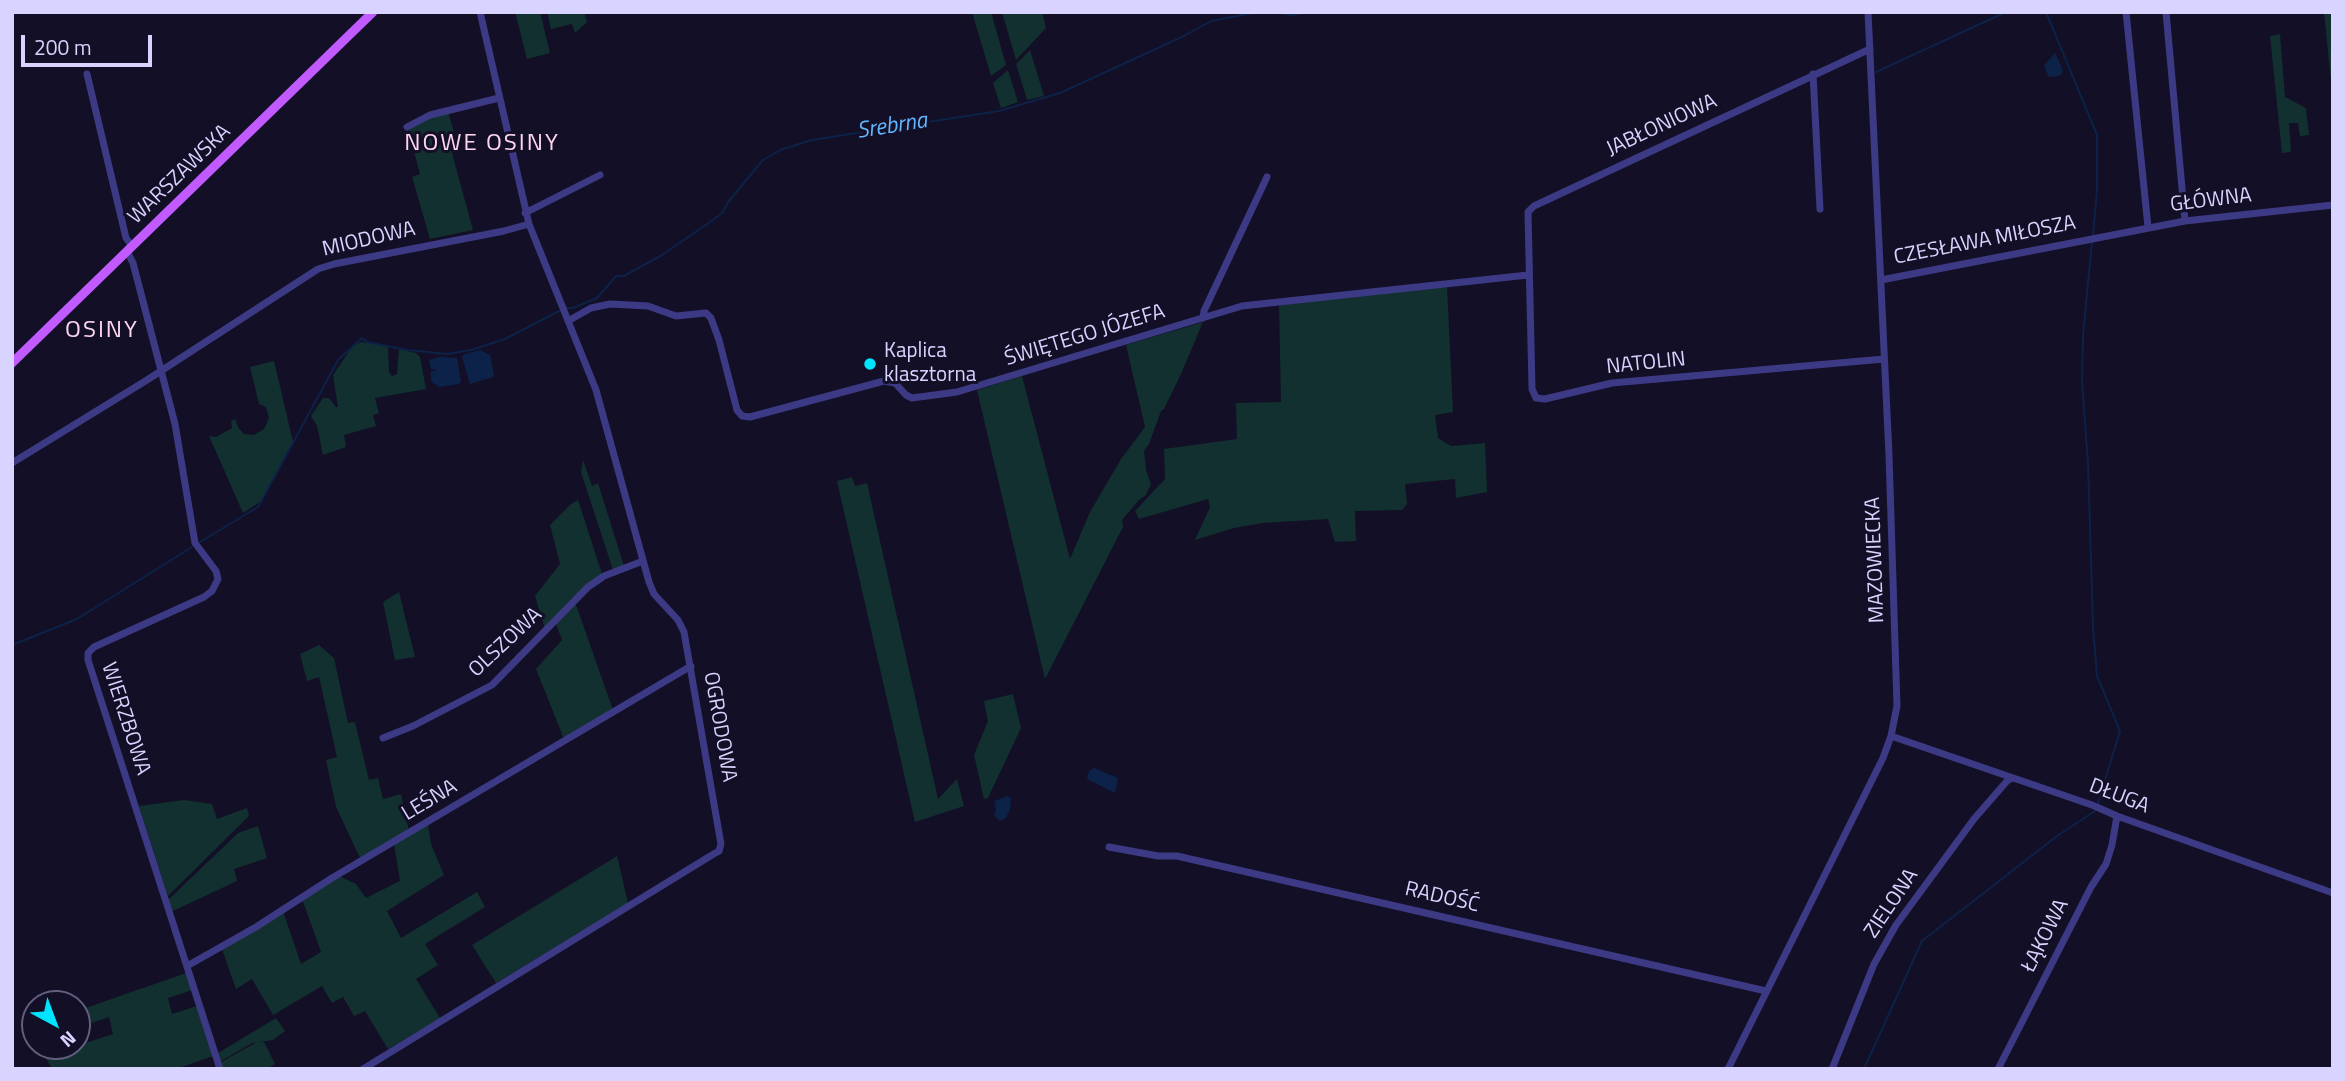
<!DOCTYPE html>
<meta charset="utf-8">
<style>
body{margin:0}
#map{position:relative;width:2345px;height:1081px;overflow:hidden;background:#130f26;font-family:"Titillium Web",sans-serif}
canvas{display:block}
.frame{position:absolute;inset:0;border:14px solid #d9d4ff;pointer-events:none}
.north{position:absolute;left:21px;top:990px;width:70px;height:70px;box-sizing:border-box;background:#130f26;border:2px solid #625e7d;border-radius:50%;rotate:139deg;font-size:19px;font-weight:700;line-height:28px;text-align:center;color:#d9d4ff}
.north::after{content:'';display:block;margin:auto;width:24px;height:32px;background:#00e5ff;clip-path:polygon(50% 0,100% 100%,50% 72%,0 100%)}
.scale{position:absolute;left:21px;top:35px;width:131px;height:32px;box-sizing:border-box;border:4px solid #d9d4ff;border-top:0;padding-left:9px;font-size:21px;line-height:24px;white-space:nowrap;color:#d9d4ff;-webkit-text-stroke:5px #130f26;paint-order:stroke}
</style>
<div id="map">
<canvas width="2345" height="1081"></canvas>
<div class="frame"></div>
<div class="north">N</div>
<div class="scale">200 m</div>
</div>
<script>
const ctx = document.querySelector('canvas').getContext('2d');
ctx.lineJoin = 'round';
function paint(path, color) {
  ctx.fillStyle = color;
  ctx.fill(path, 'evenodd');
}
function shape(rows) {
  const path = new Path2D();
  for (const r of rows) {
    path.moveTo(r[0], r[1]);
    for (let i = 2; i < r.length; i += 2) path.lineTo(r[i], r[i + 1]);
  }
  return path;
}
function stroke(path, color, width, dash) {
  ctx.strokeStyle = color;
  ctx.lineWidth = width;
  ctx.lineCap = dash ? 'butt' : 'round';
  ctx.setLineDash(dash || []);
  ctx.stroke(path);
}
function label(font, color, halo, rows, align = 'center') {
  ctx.font = font + ' "Titillium Web",sans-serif';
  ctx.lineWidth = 6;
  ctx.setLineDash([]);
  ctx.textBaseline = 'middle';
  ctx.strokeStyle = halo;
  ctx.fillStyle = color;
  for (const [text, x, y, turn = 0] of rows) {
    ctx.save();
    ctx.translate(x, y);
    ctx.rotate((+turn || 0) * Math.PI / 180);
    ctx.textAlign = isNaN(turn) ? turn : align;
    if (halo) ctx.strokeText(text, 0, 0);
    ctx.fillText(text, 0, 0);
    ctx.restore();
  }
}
paint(shape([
 [515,12,540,12,550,53,527,59],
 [547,12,584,12,587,22,575,33,572,24,551,29],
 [972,12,991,12,1006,65,991,76],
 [1002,12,1042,12,1046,28,1016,60],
 [2324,12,2333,12,2333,101],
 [2280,34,2285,97,2306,108,2309,135,2300,136,2298,123,2289,123,2291,152,2282,153,2270,36],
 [1030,50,1044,96,1027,100,1016,64],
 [1008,70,1018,102,1001,108,993,83],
 [448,112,454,132,447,135,473,230,430,239,412,177,420,174,408,128,426,119],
 [1447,286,1453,412,1435,415,1438,438,1451,446,1485,443,1487,492,1456,498,1455,479,1405,484,1407,504,1402,510,1355,511,1356,541,1335,542,1328,519,1263,523,1234,528,1195,540,1210,507,1208,499,1139,519,1135,511,1165,479,1164,449,1237,439,1236,403,1281,402,1279,305],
 [1203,322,1181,374,1164,409,1161,411,1149,444,1144,451,1146,470,1151,484,1146,495,1139,500,1122,520,1123,527,1045,679,977,390,1022,376,1070,559,1090,512,1121,459,1145,427,1126,345],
 [361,342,388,346,389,372,392,376,397,374,399,349,416,353,420,357,426,389,375,398,379,413,373,415,376,426,344,435,346,447,323,455,317,426,311,416,323,398,329,398,336,407,338,407,333,375,352,347],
 [274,361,293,442,261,501,243,513,209,436,216,437,232,428,231,421,235,419,238,427,244,434,254,435,264,429,269,418,266,407,259,404,250,367],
 [583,460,592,486,598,483,624,566,613,570,581,472],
 [852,477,855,486,867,483,938,799,957,779,964,806,915,822,837,481],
 [578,500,602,574,570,600,545,629,535,596,560,564,550,525,571,504],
 [399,592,415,657,395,660,383,602],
 [575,602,613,710,564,739,536,669,562,640,556,624],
 [319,645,334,658,348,723,355,722,369,780,378,778,383,799,401,794,409,831,361,860,336,807,326,760,337,757,319,677,307,681,300,654],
 [1013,694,1021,728,988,798,984,799,974,755,988,721,984,701],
 [184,800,212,804,217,819,247,808,249,816,168,896,139,806],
 [428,824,431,844,444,875,387,911,401,938,477,892,485,907,425,944,438,965,416,979,440,1018,388,1049,365,1011,354,1016,343,997,332,1003,322,986,273,1015,252,979,236,989,222,949,283,911,301,964,321,952,302,899,339,876,356,884,366,898,400,881,394,844],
 [258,826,267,858,234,869,237,881,173,911,168,900,238,833],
 [617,856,628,903,496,983,472,945],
 [186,973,192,990,168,998,172,1014,197,1006,213,1056,176,1069,52,1069,41,1049,43,1046,60,1046,62,1051,113,1034,109,1017,77,1028,77,1011],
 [276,1018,285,1031,273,1040,252,1043,221,1061,218,1053],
 [257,1042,264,1042,275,1064,267,1069,223,1069,221,1062]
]), '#12302f');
paint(shape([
 [2055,53,2063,70,2061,75,2053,77,2048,76,2044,65],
 [480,350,490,355,494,375,493,377,470,384,462,357,465,354],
 [439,357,457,358,461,381,459,384,439,387,431,381,431,372,437,370,431,369,429,360],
 [1094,768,1118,778,1115,793,1087,779,1089,771],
 [1008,796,1011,799,1010,809,1006,818,1000,821,994,815,996,809,994,801]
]), '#0c2248');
stroke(shape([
 [1275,12,1292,15,1308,12],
 [2046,12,2097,135,2097,189,2093,235],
 [1876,72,2006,12],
 [2092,241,2083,336,2082,382,2088,464,2093,626,2097,676,2120,731,2098,803],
 [566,308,573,308,597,298,616,276,624,276,662,255,713,220,722,213,729,201,762,161,780,150,812,140,999,111,1060,93,1184,36,1211,21,1258,12],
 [200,542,258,507,338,360,362,338,367,342,407,350,447,354,471,350,505,339,559,311],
 [12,645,77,619,192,547],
 [1864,1069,1922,941,2057,836,2095,811]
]), '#0c2248', 2);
stroke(shape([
 [2126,12,2148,227],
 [2166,12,2185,221],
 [1870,49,1534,206,1528,212,1532,389,1536,398,1545,399,1612,383,1884,359],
 [87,74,126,238,132,246],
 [1813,74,1820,209],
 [407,127,430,115,499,98],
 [525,213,600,175],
 [127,251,133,263,175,424,195,543,216,571,218,579,212,591,204,597,94,647,88,653,88,660,220,1069],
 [1881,280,2185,221,2333,205],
 [1203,318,1204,311,1267,177],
 [568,321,591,308,610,304,648,306,676,316,706,313,711,318,719,340,737,410,742,416,750,417,884,381,895,383,906,395,912,398,957,392,1242,306,1528,275],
 [12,463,147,380,318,269,334,264,504,231,529,224],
 [1891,736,2092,805,2117,816,2333,893],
 [383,738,413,726,492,685,588,587,604,576,643,561],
 [1109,847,1158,856,1177,856,1766,991],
 [187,966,256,927,332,878,691,666],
 [363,1069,712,855,719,851,721,844,684,632,678,620,654,594,649,582,596,390,529,224,480,12],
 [1728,1069,1883,758,1891,736,1897,706,1889,455,1868,12],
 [1832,1069,1874,964,1896,925,1974,819,2007,781,2012,778],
 [1998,1069,2091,887,2106,864,2112,845,2117,816]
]), '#3d3a85', 7);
stroke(shape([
 [12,363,373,12]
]), '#c25bff', 9);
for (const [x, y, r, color] of [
 [870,364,7,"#00e5ff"]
]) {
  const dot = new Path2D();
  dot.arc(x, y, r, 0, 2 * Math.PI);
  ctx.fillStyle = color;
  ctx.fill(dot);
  stroke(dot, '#130f26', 2.5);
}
label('21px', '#d9d4ff', '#130f26', [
 ["JABŁONIOWA",1662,126,-25],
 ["WARSZAWSKA",180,175,-44],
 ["GŁÓWNA",2211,201,-7],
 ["MIODOWA",369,240,-13],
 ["CZESŁAWA MIŁOSZA",1985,241,-11],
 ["ŚWIĘTEGO JÓZEFA",1085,336,-17],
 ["NATOLIN",1646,364,-6],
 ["MAZOWIECKA",1876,560,-92],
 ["OLSZOWA",506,643,-43],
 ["WIERZBOWA",125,719,72],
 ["OGRODOWA",719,727,80],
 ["DŁUGA",2119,797,21],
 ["LEŚNA",430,801,-31],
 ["RADOŚĆ",1442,898,13],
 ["ZIELONA",1892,904,-56],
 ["ŁĄKOWA",2046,936,-63]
]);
label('21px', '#d9d4ff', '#130f26', [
 ["Kaplica",884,352],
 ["klasztorna",884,376]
], 'left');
label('italic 23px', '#62b6ff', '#130f26', [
 ["Srebrna",892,127,-9]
]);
ctx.letterSpacing = '2px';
label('24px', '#ffd6f0', '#130f26', [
 ["NOWE OSINY",482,144],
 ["OSINY",102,331]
]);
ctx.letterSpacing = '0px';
</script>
